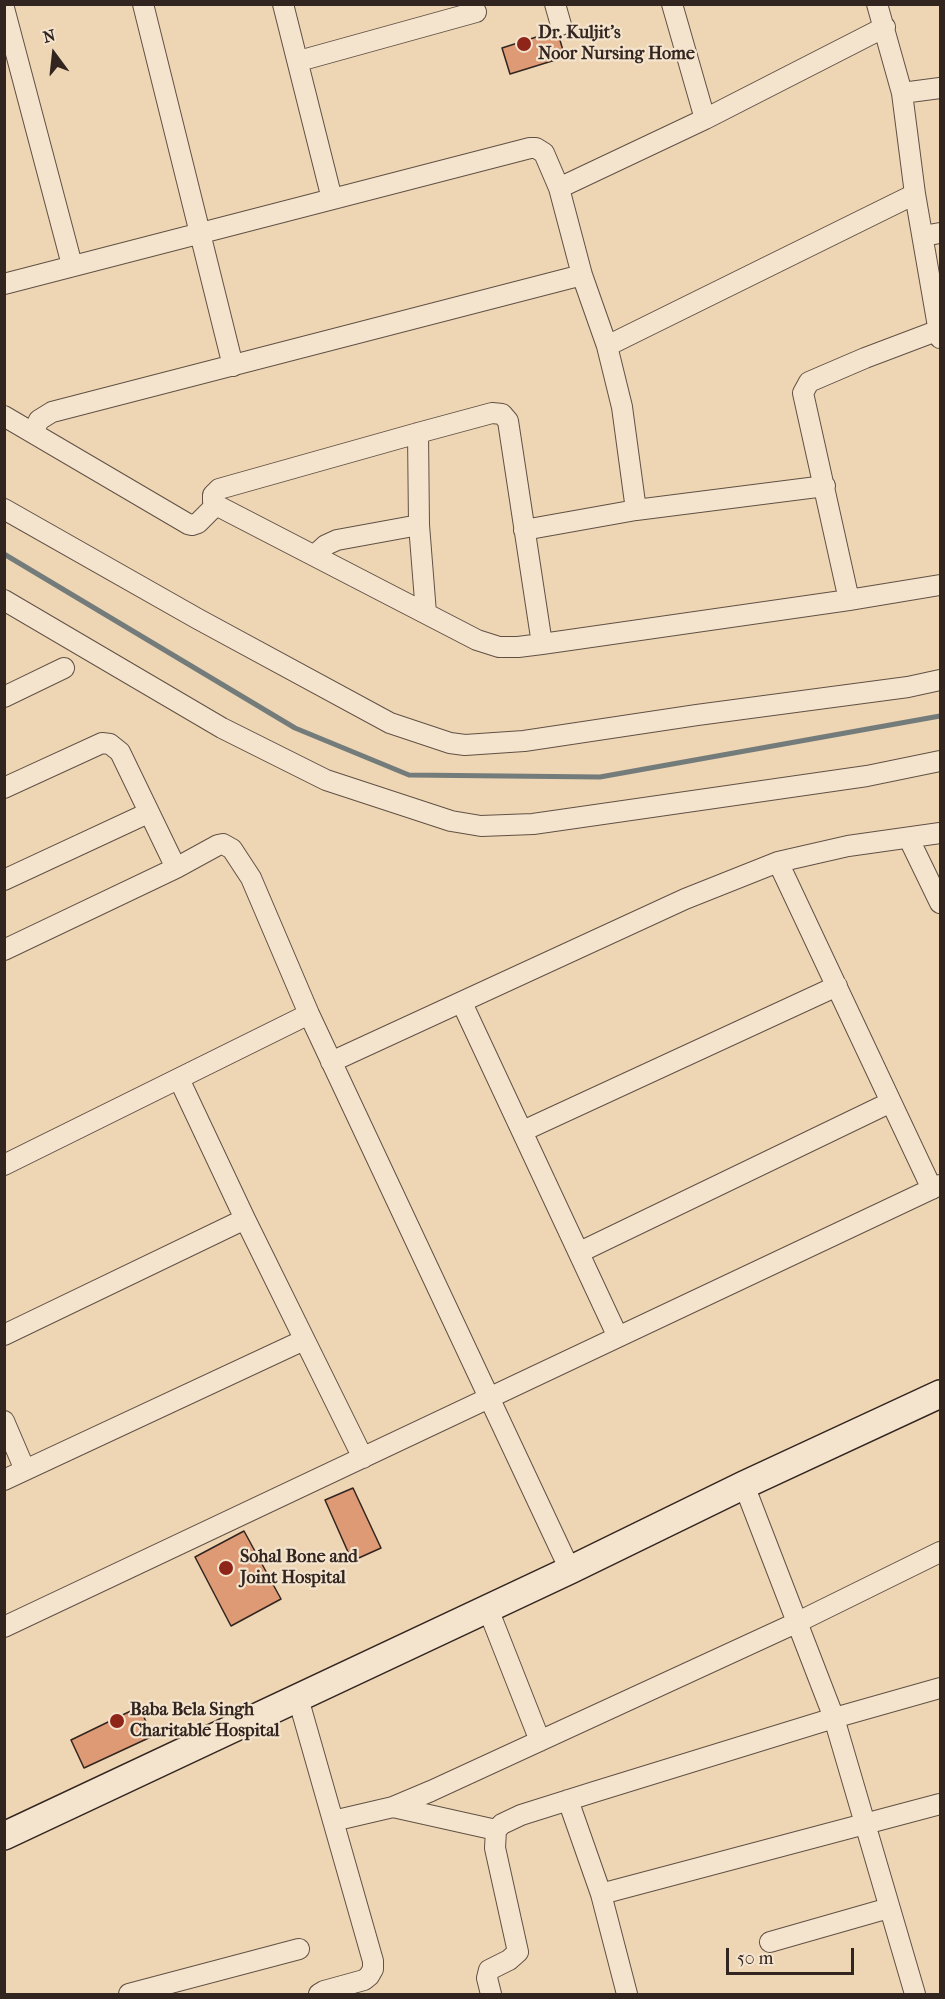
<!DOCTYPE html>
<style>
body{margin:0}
#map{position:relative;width:945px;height:1999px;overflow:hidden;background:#eed5b3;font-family:"IM FELL French Canon",serif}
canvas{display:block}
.frame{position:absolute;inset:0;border:6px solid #322520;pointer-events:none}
.north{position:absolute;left:24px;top:24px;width:60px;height:60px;-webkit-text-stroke:4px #f4e4ce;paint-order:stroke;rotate:345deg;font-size:16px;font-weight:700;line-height:24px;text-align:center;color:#322520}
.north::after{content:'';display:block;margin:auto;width:21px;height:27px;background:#322520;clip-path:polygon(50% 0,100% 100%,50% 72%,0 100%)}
.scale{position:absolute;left:726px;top:1948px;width:128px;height:27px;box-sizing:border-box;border:3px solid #322520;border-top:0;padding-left:8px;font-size:18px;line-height:21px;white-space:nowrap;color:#322520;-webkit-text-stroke:4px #f4e4ce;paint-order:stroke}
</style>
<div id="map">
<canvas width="945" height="1999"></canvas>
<div class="frame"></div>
<div class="north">N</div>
<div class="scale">50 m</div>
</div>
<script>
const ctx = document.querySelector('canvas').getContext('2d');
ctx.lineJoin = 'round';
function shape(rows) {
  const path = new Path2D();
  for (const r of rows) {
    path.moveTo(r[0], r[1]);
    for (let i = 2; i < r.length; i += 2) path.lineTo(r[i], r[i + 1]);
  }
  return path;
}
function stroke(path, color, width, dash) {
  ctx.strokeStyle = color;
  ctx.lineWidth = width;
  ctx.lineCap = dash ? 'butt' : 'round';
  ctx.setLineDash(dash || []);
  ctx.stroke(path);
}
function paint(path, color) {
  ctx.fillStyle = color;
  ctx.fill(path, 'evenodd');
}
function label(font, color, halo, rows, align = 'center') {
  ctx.font = font + ' "IM FELL French Canon",serif';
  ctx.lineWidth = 4.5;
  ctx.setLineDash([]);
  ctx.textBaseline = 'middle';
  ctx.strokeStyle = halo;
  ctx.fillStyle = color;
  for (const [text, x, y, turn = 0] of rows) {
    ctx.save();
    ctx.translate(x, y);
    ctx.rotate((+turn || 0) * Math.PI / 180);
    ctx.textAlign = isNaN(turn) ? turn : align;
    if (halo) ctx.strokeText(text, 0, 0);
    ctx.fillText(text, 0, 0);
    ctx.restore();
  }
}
stroke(shape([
 [4,554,295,728,409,775,600,777,940,716]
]), '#737c7b', 5);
const building = shape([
 [552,32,559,37,565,57,510,74,502,48,552,32],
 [353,1488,381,1548,352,1561,325,1500,353,1488],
 [244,1531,281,1599,231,1626,195,1557,244,1531],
 [139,1707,153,1736,84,1768,71,1740,139,1707]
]);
paint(building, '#dd9a75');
stroke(building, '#322520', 1.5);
const street = shape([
 [143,4,233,366],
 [283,4,332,199],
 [555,4,561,25],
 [672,4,705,119],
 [877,4,902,93,915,194,940,338],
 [4,8,72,265],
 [299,61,476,12],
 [902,93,940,88],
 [559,188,705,119,885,27],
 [923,236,940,233],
 [4,284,530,148,536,148,544,153,559,188,582,275,607,346,622,407,636,510],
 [607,346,915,194],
 [4,416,188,524,192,525,198,523,216,505],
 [33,433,39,420,52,412,582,275],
 [418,433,419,525,426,613],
 [4,509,198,619,390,723,450,743,465,745,524,741,697,715,908,687,940,680],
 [524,530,636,510,825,486],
 [315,555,326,545,337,540,419,525],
 [4,600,222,728,326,780,451,821,481,826,533,824,867,776,940,761],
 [849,600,803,393,809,382,865,358,939,330],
 [542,644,508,421,502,414,492,413,418,433,219,489,213,495,213,502,216,505,477,640,499,647,518,647,542,644,849,600,940,585],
 [4,697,64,668],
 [4,788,102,743,110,744,120,752,176,868],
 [909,839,940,903],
 [778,862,932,1189],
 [4,880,148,813],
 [4,950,176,868,218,845,223,844,232,849,251,878,309,1014,570,1570],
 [462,1003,618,1337,940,1185],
 [331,1062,685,899,778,862,848,846,940,833],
 [179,1079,245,1219,363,1458],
 [523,1131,837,986],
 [4,1165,309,1014],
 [580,1252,891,1102],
 [4,1335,245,1219],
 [4,1421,25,1470],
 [4,1480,304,1340],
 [744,1485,834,1718,915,1994],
 [488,1609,540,1741],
 [4,1627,618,1337],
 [298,1698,373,1961,373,1969,369,1976,364,1980,324,1991,319,1994],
 [568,1800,601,1894,627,1994],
 [393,1807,496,1830],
 [333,1821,393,1807,431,1791,798,1622,940,1552],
 [601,1894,940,1804],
 [770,1942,889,1908],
 [129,1994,299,1949],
 [491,1994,487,1978,489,1970,509,1960,518,1952,495,1848,496,1830,502,1824,521,1815,594,1792,834,1718,940,1688]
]);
const secondary = shape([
 [4,1836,570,1570,744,1485,940,1394]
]);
stroke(street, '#615145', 22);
stroke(secondary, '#322520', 30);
stroke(street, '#f4e4ce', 20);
stroke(secondary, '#f4e4ce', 27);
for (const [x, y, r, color] of [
 [524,44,8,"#8f2418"],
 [226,1568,8,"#8f2418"],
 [117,1721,8,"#8f2418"]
]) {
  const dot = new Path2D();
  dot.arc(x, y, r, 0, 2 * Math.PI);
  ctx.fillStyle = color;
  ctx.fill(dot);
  stroke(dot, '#f4e4ce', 2);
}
label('bold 18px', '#322520', '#f4e4ce', [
 ["Dr. Kuljit's",538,34],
 ["Noor Nursing Home",538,55],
 ["Sohal Bone and",240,1558],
 ["Joint Hospital",240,1579],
 ["Baba Bela Singh",130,1711],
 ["Charitable Hospital",130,1732]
], 'left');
</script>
